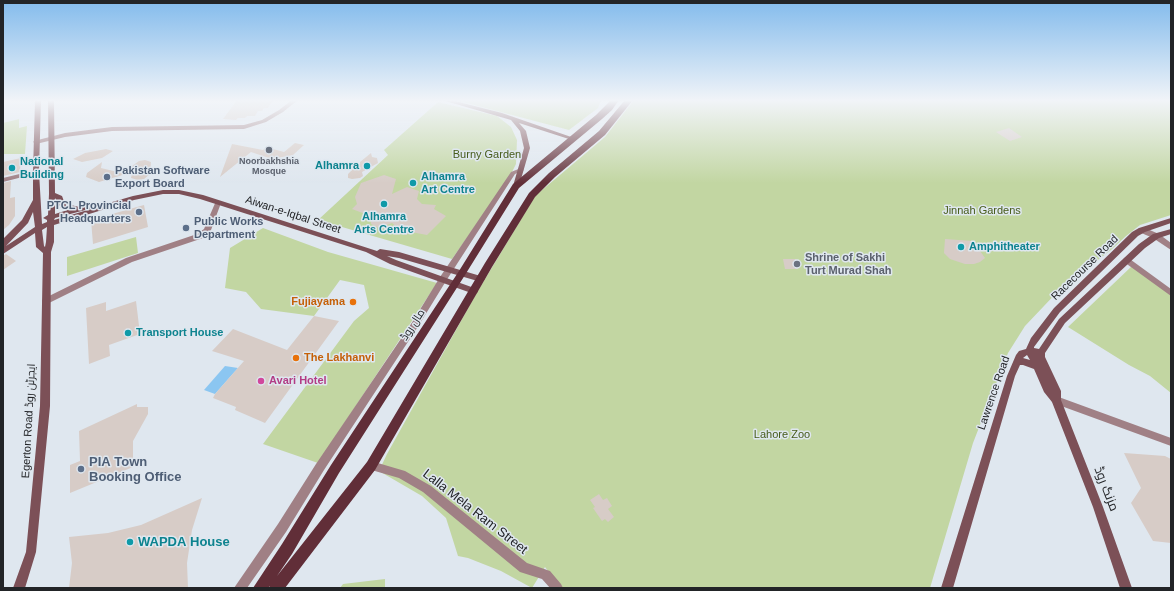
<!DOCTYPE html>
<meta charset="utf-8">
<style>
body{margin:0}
#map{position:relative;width:1174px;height:591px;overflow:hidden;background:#dfe7ef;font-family:Helvetica,sans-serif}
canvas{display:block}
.frame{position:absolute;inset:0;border:4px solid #222427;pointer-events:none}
</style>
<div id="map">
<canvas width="1174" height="591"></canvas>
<div class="frame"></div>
</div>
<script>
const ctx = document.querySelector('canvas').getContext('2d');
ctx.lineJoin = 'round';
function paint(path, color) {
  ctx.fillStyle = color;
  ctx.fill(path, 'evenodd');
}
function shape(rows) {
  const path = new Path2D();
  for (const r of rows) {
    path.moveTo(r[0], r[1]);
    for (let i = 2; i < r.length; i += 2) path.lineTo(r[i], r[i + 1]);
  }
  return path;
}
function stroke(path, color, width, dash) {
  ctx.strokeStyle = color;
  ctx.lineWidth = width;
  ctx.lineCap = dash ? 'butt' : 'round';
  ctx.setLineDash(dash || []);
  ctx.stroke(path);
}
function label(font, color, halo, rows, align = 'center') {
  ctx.font = font + ' Helvetica,Cairo,sans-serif';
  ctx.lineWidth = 3;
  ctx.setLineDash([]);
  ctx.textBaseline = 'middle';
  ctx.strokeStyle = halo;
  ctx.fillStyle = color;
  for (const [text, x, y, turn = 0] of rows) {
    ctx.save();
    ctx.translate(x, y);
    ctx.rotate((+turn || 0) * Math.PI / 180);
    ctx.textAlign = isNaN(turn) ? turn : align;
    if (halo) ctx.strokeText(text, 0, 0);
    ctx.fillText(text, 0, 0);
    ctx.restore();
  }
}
paint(shape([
 [455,100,601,100,598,108,569,130],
 [634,100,1171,100,1171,215,1140,225,1126,236,1111,250,1062,287,1025,326,1008,353,973,443,930,588,561,588,545,567,532,588,501,571,468,558,458,556,446,518,422,496,379,471,387,454,476,294,535,196,605,137],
 [438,102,497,116,511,127,517,140,516,164,509,178,452,259,318,220,388,155,384,150],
 [19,119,19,128,27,126,25,154,3,154,3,123],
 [263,228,328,252,437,283,318,463,263,444,354,321,369,308,364,285,340,280,314,316,261,309,246,292,225,288,230,248],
 [136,237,138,253,67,276,67,257],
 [1132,266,1171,295,1171,393,1150,376,1129,365,1068,327],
 [385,579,385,588,340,588,343,584]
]), '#c2d6a2');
paint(shape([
 [225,366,238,368,215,394,204,390]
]), '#8bc6f1');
paint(shape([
 [237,100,273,100,268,108,264,108,262,111,258,111,255,116,247,116,245,118,238,118,236,120,223,119],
 [1009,128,1022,137,1010,141,996,132],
 [295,143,304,145,293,155,272,159,251,152,220,177,232,144,263,150,266,147,284,152],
 [106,149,113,151,102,158,82,162,73,159,85,153],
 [371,153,372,157,377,158,378,163,362,172,363,176,360,178,352,179,348,178,348,174,353,169,352,166,360,164,360,162],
 [21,158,20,172,3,176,3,162],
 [145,160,151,162,150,174,144,179,138,180,131,178,132,173,130,173,132,166,139,161],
 [102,162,101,168,126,174,99,182,86,177,87,173],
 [384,175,396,179,392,194,407,187,419,191,417,199,422,204,436,205,434,209,446,216,427,235,411,232,406,235,392,223,379,228,371,224,371,221,368,215,352,209,357,204,355,197,361,183],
 [11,181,10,198,15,197,15,216,9,225,3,230,3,183],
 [144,205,148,227,93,244,91,220],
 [945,239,973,241,985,258,980,262,974,264,965,264,950,259,944,253],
 [6,254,16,261,3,270,3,256],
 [783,259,796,259,798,269,785,269],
 [136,301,140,334,109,345,110,356,89,364,86,308,106,302,106,311],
 [314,316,339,321,265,423,235,410,236,407,213,398,215,394,244,361,212,351,233,329,287,350],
 [137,404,137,407,148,407,148,414,133,441,133,467,70,493,70,465,80,461,79,431],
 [1124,453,1165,456,1171,459,1171,543,1153,541,1131,503,1141,488],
 [599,494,603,500,607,498,612,506,608,509,614,517,608,522,605,519,602,521,593,508,595,507,590,500],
 [202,498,192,530,187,563,188,588,69,588,72,563,69,537,108,533,141,525]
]), '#d7ccc7');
paint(shape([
 [292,100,298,100,283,112,266,122,244,129,112,131,65,137,36,144,33,142,34,141,65,133,112,127,244,125,262,120,279,110,292,100],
 [521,168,524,170,515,174,446,281,419,325,324,470,286,532,247,588,234,588,278,524,316,464,413,321,440,277,511,172,521,168],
 [36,170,39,172,38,173,3,182,3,178,36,170],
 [216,201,218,201,221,203,211,230,203,238,132,262,49,303,43,303,42,301,43,299,126,258,197,234,204,229,216,201],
 [1139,228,1145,228,1159,234,1171,243,1171,250,1153,238,1139,232,1138,230,1139,228],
 [1127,257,1171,289,1171,296,1124,262,1123,260,1124,258,1127,257],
 [1056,396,1171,438,1171,446,1053,403,1051,400,1053,397,1056,396],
 [371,461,405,471,431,486,527,563,550,571,561,584,563,588,550,588,542,579,520,572,423,492,399,478,368,469,366,466,368,463,371,461]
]), '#a08085');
paint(shape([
 [35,100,41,100,39,172,42,224,47,222,47,220,43,218,48,215,49,194,48,100,54,100,55,193,62,196,65,204,80,207,92,204,94,204,95,207,133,196,163,190,179,190,203,195,377,251,380,249,399,252,484,277,485,279,481,282,399,258,387,256,396,260,477,289,478,291,477,293,474,294,390,264,366,252,200,199,179,194,163,194,134,200,54,225,54,242,51,252,50,406,36,552,25,588,13,588,26,552,40,406,43,253,36,247,35,233,3,254,3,247,5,246,3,247,3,239,22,220,33,200,33,172,35,100],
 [55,198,61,208,71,209,55,214,55,198],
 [93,208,91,209,54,220,55,218,93,208],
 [33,212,35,227,6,246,28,223,33,212],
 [47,227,46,242,45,247,44,246,42,230,47,227],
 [442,100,451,100,502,113,577,139,574,141,572,140,519,123,526,131,530,148,519,186,518,188,514,188,513,186,524,148,520,131,511,120,442,100],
 [1171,218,1171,223,1145,232,1138,236,1060,312,1034,347,1034,348,1039,349,1059,319,1139,244,1153,234,1171,229,1171,234,1159,238,1145,248,1065,323,1045,353,1045,357,1061,391,1061,400,1103,507,1132,588,1120,588,1093,507,1052,402,1044,392,1034,369,1023,365,1020,365,1015,376,953,588,941,588,1007,376,1016,355,1019,351,1026,349,1031,338,1054,308,1132,232,1139,228,1171,218],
 [1027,355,1030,360,1023,358,1027,355]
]), '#7c5057');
paint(shape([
 [611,100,619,100,612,110,602,119,519,188,465,275,339,473,292,554,277,576,367,462,485,263,529,193,549,173,599,131,625,100,633,100,605,135,555,177,535,197,492,267,375,470,285,588,269,588,270,586,268,588,253,588,282,544,331,465,459,271,513,184,596,115,611,100]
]), '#612e38');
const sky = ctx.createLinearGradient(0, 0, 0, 183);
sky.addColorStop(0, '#83bbec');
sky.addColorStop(0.55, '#f1f4f8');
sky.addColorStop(1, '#f1f4f800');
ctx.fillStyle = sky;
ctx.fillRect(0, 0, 1174, 183);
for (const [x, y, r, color] of [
 [269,150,4,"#6b7280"],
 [367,166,4,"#0f9aa8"],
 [12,168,4,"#0f9aa8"],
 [107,177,4,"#5c6f8a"],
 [413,183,4,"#0f9aa8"],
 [384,204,4,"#0f9aa8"],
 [139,212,4,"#5c6f8a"],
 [186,228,4,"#5c6f8a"],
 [961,247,4,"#0f9aa8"],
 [797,264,4,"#6b7280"],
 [353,302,4,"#e8710a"],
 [128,333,4,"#0f9aa8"],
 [296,358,4,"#e8710a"],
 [261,381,4,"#d1479c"],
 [81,469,4,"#5c6f8a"],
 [130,542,4,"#0f9aa8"]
]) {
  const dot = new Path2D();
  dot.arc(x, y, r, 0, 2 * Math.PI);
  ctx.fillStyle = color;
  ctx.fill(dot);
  stroke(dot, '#dfe7ef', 1.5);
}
label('bold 9px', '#5b616d', '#dfe7ef', [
 ["Noorbakhshia",269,162],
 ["Mosque",269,172]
]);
label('11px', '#475c1a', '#dfe7ef', [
 ["Burny Garden",487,155],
 ["Jinnah Gardens",982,211],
 ["Lahore Zoo",782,435]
]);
label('bold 11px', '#0d838f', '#dfe7ef', [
 ["National",20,162],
 ["Building",20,175],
 ["Alhamra",359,166,"right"],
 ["Alhamra",421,177],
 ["Art Centre",421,190],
 ["Alhamra",384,217,"center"],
 ["Arts Centre",384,230,"center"],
 ["Amphitheater",969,247],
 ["Transport House",136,333]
], 'left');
label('bold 11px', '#4e5e75', '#dfe7ef', [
 ["Pakistan Software",115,171],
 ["Export Board",115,184],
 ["PTCL Provincial",131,206,"right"],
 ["Headquarters",131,219,"right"],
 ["Public Works",194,222],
 ["Department",194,235]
], 'left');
label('11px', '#222427', '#dfe7ef', [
 ["Aiwan-e-Iqbal Street",293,215,18],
 ["Racecourse Road",1085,268,-44],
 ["مال روڈ",413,325,-57],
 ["Lawrence Road",994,393,-71],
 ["Egerton Road ایجرٹن روڈ",29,421,-87]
]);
label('bold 11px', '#5b616d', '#dfe7ef', [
 ["Shrine of Sakhi",805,258],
 ["Turt Murad Shah",805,271]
], 'left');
label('bold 11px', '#c56008', '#dfe7ef', [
 ["Fujiayama",345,302],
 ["The Lakhanvi",304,358,"left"]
], 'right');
label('bold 11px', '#b23c85', '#dfe7ef', [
 ["Avari Hotel",269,381]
], 'left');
label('bold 13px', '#4e5e75', '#dfe7ef', [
 ["PIA Town",89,462],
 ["Booking Office",89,477]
], 'left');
label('13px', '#222427', '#dfe7ef', [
 ["مزنگ روڈ",1106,489,69],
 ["Lalla Mela Ram Street",475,512,38]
]);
label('bold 13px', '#0d838f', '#dfe7ef', [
 ["WAPDA House",138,542]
], 'left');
</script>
